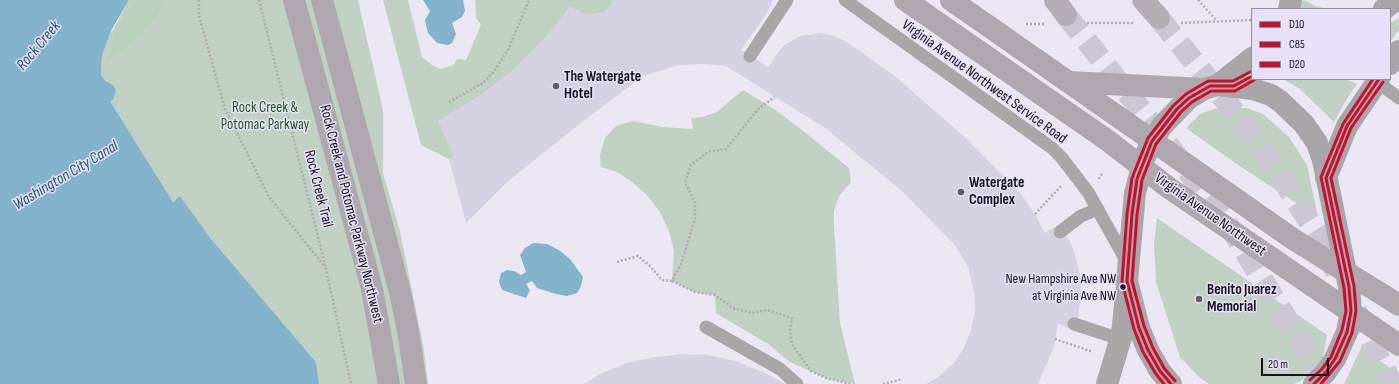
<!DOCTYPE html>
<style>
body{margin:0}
#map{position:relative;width:1399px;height:384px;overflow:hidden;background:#eae7f3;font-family:"Sofia Sans Condensed",sans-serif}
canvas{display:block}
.legend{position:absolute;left:1251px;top:8px;width:140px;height:72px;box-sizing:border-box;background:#e6e1f9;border:1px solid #928ea0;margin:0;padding:5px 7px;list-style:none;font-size:12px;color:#14121a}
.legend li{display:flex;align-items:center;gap:8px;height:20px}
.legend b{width:20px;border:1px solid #928ea0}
.scale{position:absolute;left:1261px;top:358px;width:68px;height:18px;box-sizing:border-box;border:2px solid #14121a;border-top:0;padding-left:5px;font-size:12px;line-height:14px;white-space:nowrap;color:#14121a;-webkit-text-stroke:3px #e6e1f9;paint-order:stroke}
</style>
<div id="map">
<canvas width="1399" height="384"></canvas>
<ul class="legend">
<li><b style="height:5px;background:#c8102e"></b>D10</li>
<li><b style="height:5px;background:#c8102e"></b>C85</li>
<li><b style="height:5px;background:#c8102e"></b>D20</li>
</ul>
<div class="scale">20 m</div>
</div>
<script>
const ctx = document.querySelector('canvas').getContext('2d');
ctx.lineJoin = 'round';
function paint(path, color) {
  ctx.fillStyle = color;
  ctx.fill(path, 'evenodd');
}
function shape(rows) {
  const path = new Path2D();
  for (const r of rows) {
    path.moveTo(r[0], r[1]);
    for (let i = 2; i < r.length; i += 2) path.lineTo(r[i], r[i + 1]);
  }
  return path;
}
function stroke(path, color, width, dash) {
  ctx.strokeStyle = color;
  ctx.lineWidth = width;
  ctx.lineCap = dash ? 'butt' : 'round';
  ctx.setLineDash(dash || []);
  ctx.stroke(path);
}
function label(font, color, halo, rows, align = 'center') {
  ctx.font = font + ' "Sofia Sans Condensed",sans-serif';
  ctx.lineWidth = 3;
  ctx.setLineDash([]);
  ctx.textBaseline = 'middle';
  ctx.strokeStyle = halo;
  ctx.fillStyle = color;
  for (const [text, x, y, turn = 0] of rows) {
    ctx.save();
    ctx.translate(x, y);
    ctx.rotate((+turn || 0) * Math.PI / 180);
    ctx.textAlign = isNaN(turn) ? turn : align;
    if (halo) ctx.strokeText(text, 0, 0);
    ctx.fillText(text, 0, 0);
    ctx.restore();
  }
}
paint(shape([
 [129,0,358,0,383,110,383,173,400,231,424,350,428,384,319,384,316,362,211,239,180,196,173,202,110,101,116,91,101,75,102,55,108,39],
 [383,0,408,0,422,57,432,65,440,69,454,65,457,59,466,60,481,25,476,18,475,0,612,0,612,4,604,13,586,15,570,7,544,40,515,69,483,94,439,121,454,157,449,159,421,145],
 [1304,0,1315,6,1330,9,1300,9,1301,3],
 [1399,18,1399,30,1390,42,1390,23],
 [1345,79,1357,84,1348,97,1334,122,1300,89,1285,80],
 [743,90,774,109,802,130,849,168,851,182,839,196,834,211,834,226,840,323,855,384,826,378,790,362,768,344,716,313,715,295,695,292,672,281,674,251,669,231,660,212,646,194,632,182,617,172,601,167,600,155,605,138,616,126,633,121,662,127,693,129,691,118,702,117,717,112],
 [1229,108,1246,108,1263,114,1289,137,1307,165,1318,217,1241,167,1186,128,1200,114,1214,109],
 [1157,218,1327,335,1323,358,1302,380,1294,384,1209,384,1199,377,1180,357,1156,282,1154,244],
 [1361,348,1399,374,1399,384,1344,384]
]), '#c0d0c2');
paint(shape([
 [134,0,165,0,155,18,138,37,105,64,116,31]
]), '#b9d0bb');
paint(shape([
 [0,0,129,0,112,29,102,55,101,75,106,81,114,86,116,91,113,100,110,101,173,202,180,196,211,239,316,362,319,384,0,384],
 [423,0,463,0,465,11,462,17,452,23,456,34,452,43,448,45,437,43,428,33,425,20,430,11],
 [533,243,547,244,559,250,570,259,583,277,581,286,577,293,567,296,556,294,537,288,532,281,526,284,530,290,526,298,502,290,499,282,501,273,507,270,514,271,521,275,526,272,520,255,525,248]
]), '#82b3cb');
paint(shape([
 [612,0,773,0,768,11,741,50,768,67,783,46,800,36,821,33,831,35,844,40,896,77,969,141,1021,194,1035,214,1045,233,1050,229,1054,228,1063,233,1069,239,1074,251,1081,279,1081,294,1078,318,1075,323,1067,328,1058,323,1054,347,1038,384,926,384,937,378,954,363,964,348,971,330,975,310,974,291,968,267,955,245,902,191,825,128,726,66,702,64,679,65,643,76,586,119,507,182,466,223,449,159,454,157,439,121,483,94,515,69,544,40,570,7,586,15,604,13,612,4],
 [683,354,708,355,735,361,763,372,786,384,584,384,598,375,627,363,655,357]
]), '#d4d1e2');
stroke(shape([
 [1066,15,1164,139,1233,232,1314,363,1322,384],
 [1159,18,1256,139,1317,233,1336,272],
 [1356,311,1392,384]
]), '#cac7d2', 22, [22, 11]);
stroke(shape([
 [199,0,199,16,225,109,269,197,325,267],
 [259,0,326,269,351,384],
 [1198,0,1216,20],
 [1087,23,1134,23],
 [1181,23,1252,20],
 [1026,24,1044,24],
 [449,102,483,83,495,70,508,50,529,0],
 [1099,179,1103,172],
 [1035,214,1061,186],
 [617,262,638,256,649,265,662,280,672,281,681,264,695,219,695,203,685,182,691,165,708,152,726,149,758,109,775,97],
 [672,281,695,292,715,295,733,308,752,313,767,310,792,318,790,330,792,344,811,371,826,378,851,384],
 [1055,339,1093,352],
 [883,384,902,379]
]), '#aeacb1', 2.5, [2, 2]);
stroke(shape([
 [845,0,1052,148,1061,157,1088,192,1127,262],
 [750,56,787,0],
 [1377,82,1399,98],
 [1060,232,1081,216,1098,209],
 [1074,324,1120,339],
 [706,327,780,369,797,384]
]), '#a9a6a8', 13);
stroke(shape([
 [1289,9,1291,0],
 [1218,85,1252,58],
 [1107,384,1122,334,1127,286]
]), '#a9a6a8', 22);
stroke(shape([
 [1384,9,1396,0],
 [1390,64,1399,51],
 [1326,178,1347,126,1379,79],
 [1171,384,1160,371,1148,350,1139,328,1127,281,1135,193,1144,159,1152,141,1162,126,1189,98,1204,89,1218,85,1253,89,1271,95,1280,101,1304,124,1317,143,1323,160,1349,287,1351,311,1347,332,1335,359,1326,372,1314,384]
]), '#a9a6a9', 22);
stroke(shape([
 [294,0,372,289,389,384],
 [322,0,400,292,408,331,416,384],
 [905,0,1107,140,1169,188,1399,345],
 [951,0,1293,239,1399,305],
 [1069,82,1204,89]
]), '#aea8ae', 22);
stroke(shape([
 [1055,0,1066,15],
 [1143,0,1159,18]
]), '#b3aeb3', 22);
stroke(shape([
 [1171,384,1160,371,1148,350,1139,328,1127,281,1132,214,1137,179,1152,141,1177,109,1189,98,1210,86,1234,86,1252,76],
 [1314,384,1326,372,1335,359,1347,332,1351,311,1349,287,1326,178,1347,126,1379,79]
]), '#c8102e', 3);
stroke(shape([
 [1175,381,1164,368,1153,348,1144,326,1132,281,1137,215,1142,180,1156,144,1181,112,1192,102,1211,91,1235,91,1254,80],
 [1321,384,1340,361,1352,333,1356,311,1354,286,1331,178,1351,128,1383,82]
]), '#c8102e', 3);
stroke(shape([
 [1310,380,1322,369,1331,357,1342,330,1346,311,1344,288,1321,177,1343,124,1373,79],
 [1164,384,1156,374,1143,352,1134,329,1122,282,1127,214,1132,178,1148,138,1173,106,1186,94,1208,81,1233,81,1250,72]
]), '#c8102e', 3);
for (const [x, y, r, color] of [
 [556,86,4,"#5f5d66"],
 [961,192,4,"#5f5d66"],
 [1123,287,3.5,"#14121a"],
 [1199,299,4,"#5f5d66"]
]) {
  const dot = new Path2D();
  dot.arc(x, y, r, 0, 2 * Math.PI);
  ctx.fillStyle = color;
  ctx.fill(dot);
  stroke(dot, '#e6e1f9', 1.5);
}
label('14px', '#14121a', '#e6e1f9', [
 ["New Hampshire Ave NW",1116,279],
 ["at Virginia Ave NW",1116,296]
], 'right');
label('bold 15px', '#14121a', '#e6e1f9', [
 ["The Watergate",564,77],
 ["Hotel",564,94],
 ["Watergate",969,183],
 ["Complex",969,200],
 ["Benito Juarez",1207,290],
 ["Memorial",1207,307]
], 'left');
label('15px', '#14121a', '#e6e1f9', [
 ["Virginia Avenue Northwest Service Road",984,82,36],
 ["Rock Creek Trail",318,189,76],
 ["Rock Creek and Potomac Parkway Northwest",351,214,76],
 ["Virginia Avenue Northwest",1210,215,35]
]);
label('15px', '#205c1d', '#e6e1f9', [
 ["Rock Creek &",265,108],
 ["Potomac Parkway",265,125]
]);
label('italic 16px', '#1d566b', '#e6e1f9', [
 ["Rock Creek",39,46,-50],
 ["Washington City Canal",66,176,-31]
]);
</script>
